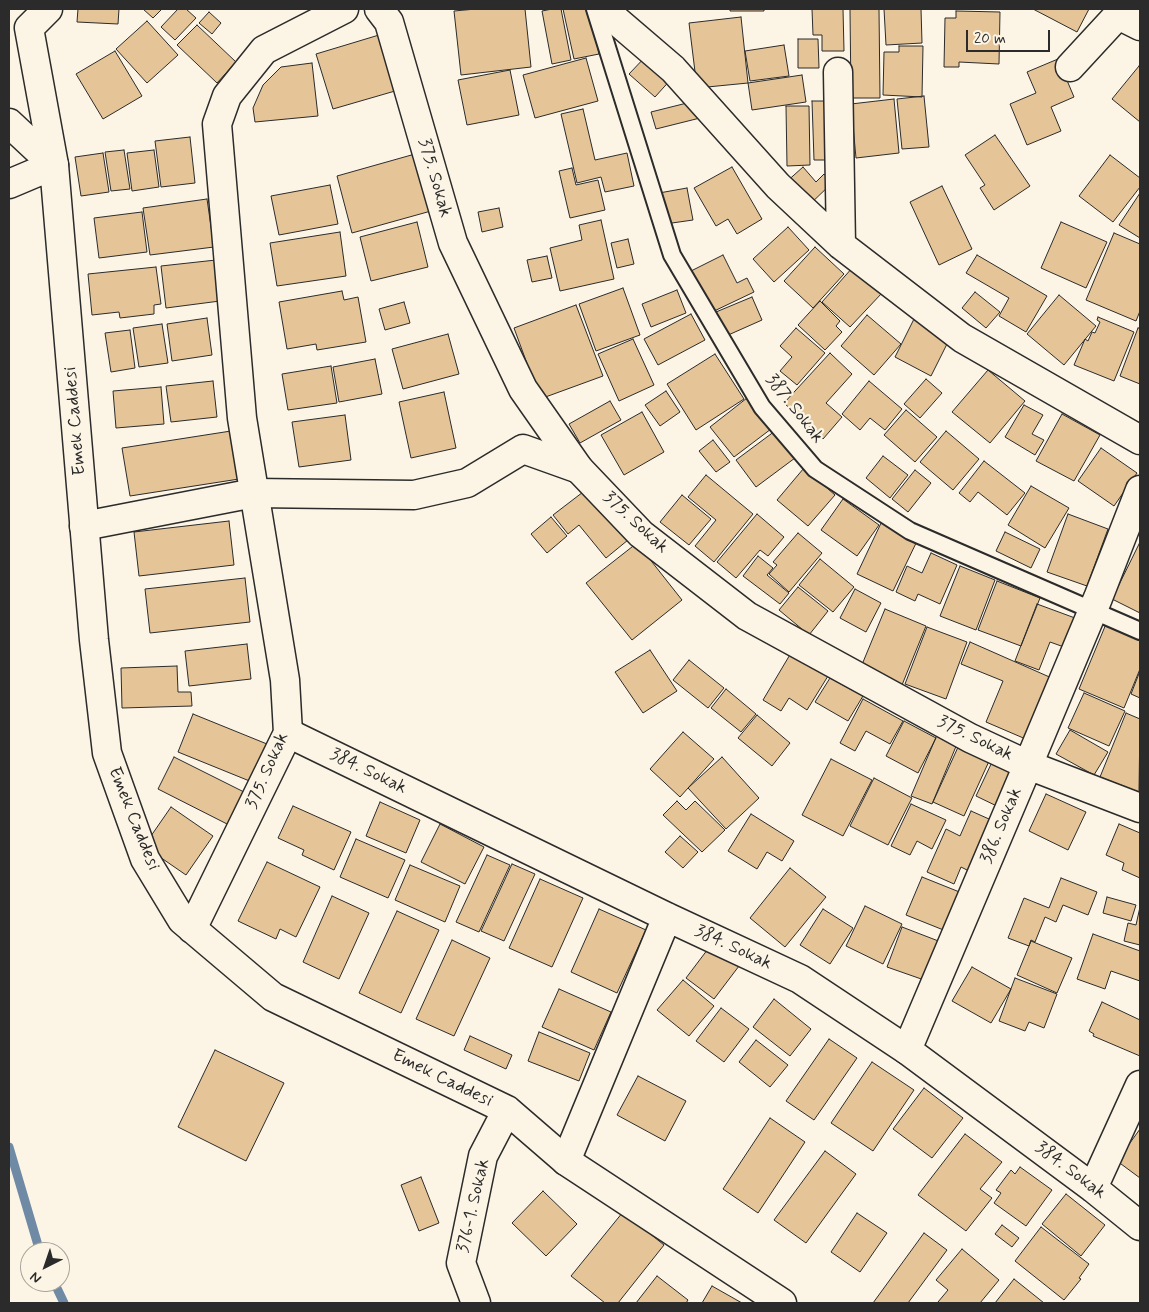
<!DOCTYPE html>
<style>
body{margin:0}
#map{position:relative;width:1149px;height:1312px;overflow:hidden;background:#fcf5e5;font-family:Mynerve,sans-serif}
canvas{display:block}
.frame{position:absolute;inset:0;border:10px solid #2b2b2b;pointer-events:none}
.north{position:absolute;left:20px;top:1242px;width:50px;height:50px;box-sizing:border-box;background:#fcf5e5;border:1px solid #a8a49b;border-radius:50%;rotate:221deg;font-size:14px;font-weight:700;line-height:20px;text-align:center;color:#2b2b2b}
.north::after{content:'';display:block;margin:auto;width:18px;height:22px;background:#2b2b2b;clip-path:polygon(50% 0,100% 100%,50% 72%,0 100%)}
.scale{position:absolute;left:966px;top:30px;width:84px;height:22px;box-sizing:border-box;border:2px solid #2b2b2b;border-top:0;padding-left:6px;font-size:15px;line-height:18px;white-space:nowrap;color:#2b2b2b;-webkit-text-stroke:4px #fcf5e5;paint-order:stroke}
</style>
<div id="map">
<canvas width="1149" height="1312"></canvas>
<div class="frame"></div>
<div class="north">N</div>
<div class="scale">20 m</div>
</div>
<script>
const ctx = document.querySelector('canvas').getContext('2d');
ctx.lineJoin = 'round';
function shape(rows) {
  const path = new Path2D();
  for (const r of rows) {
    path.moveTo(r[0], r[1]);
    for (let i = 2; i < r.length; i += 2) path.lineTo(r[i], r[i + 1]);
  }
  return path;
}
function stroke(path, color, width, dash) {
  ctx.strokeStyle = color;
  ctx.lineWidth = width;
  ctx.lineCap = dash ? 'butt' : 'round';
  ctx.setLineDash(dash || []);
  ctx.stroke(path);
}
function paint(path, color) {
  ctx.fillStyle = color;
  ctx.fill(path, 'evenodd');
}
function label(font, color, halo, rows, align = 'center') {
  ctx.font = font + ' Mynerve,sans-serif';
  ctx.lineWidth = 4.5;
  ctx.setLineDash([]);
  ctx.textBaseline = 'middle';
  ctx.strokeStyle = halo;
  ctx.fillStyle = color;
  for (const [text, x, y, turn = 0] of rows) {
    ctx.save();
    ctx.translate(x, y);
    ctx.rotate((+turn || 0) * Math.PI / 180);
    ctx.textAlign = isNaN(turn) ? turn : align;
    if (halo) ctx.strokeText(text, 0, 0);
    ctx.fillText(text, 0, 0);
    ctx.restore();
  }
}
stroke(shape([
 [9,1147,40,1252],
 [54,1282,64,1303]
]), '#6f8aa5', 9);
const building = shape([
 [78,9,119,9,118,24,77,22,78,9],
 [143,9,162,9,153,18,143,9],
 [178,9,186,9,196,18,175,40,161,27,178,9],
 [476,9,525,9,531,67,461,75,454,11,476,9],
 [552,9,561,9,571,60,552,64,542,11,552,9],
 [563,9,590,9,599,54,574,59,563,9],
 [730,9,764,9,764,11,730,11,730,9],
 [812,9,843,9,844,51,822,51,822,35,813,35,812,9],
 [850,9,879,9,880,98,851,98,850,9],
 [884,9,921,9,922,43,886,45,884,9],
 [1033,9,1089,9,1077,32,1033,9],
 [956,11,1000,12,999,64,959,62,959,67,944,67,945,18,956,18,956,11],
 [209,12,221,23,212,34,199,23,209,12],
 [741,17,748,83,697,88,689,23,741,17],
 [147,21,178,55,147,83,116,49,147,21],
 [197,25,236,62,217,83,177,45,197,25],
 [379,35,395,91,333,109,316,54,379,35],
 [798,39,818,39,819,68,798,68,798,39],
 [784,45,789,76,750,81,745,51,784,45],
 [899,46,923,46,922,97,883,95,884,52,899,52,899,46],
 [115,51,142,96,103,119,76,74,115,51],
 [648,54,673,77,655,97,629,74,648,54],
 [586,58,598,101,535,118,523,75,586,58],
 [1058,59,1074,97,1051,107,1061,131,1027,145,1010,104,1036,93,1027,72,1058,59],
 [312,63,318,116,255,122,253,108,263,85,281,67,312,63],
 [1139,66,1140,67,1140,122,1112,99,1139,66],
 [510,70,519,115,467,125,458,80,510,70],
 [802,75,806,102,752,110,748,83,802,75],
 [924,96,929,147,902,149,897,99,924,96],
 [894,99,899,153,856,158,851,104,894,99],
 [695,101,700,118,656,129,651,112,695,101],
 [812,101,836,101,837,160,814,160,812,101],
 [786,106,809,106,810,165,787,166,786,106],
 [583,109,595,160,627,153,634,186,605,192,601,177,577,183,561,114,583,109],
 [995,135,1030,186,994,210,980,188,985,185,965,155,995,135],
 [190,137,195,183,161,187,155,141,190,137],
 [124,150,130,189,111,191,105,152,124,150],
 [154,150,159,187,132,191,127,153,154,150],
 [103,153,109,192,81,196,75,157,103,153],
 [415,154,431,211,352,233,337,176,415,154],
 [1110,155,1140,178,1140,187,1113,222,1079,196,1110,155],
 [732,167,762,219,737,234,728,219,716,226,694,188,732,167],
 [803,167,816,182,824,174,832,183,806,208,784,184,803,167],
 [572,168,576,185,598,180,605,210,570,218,559,171,572,168],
 [330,185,338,224,279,235,271,196,330,185],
 [942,186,972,249,939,265,910,202,942,186],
 [687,188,693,220,665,224,659,193,687,188],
 [1140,193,1140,238,1119,225,1140,193],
 [207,199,214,247,150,255,143,208,207,199],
 [499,208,503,227,482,232,478,212,499,208],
 [142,212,147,252,99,258,94,218,142,212],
 [601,220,614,279,560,291,550,248,582,240,579,225,601,220],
 [417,222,428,267,371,281,360,237,417,222],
 [1061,222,1107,242,1086,288,1041,268,1061,222],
 [788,227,809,250,774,282,753,259,788,227],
 [340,232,346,276,277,286,270,243,340,232],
 [1114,233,1140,244,1140,311,1136,321,1086,300,1114,233],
 [628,239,634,264,617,268,611,243,628,239],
 [815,247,844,274,813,308,784,281,815,247],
 [723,255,737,283,747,278,754,292,710,313,689,272,723,255],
 [977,255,1047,296,1026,332,999,316,1009,298,966,273,977,255],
 [547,256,552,278,532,282,527,260,547,256],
 [216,260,220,301,166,308,161,266,216,260],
 [156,267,161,304,154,305,154,314,120,318,119,312,92,315,88,274,156,267],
 [853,267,882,293,850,327,822,302,853,267],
 [623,288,640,335,596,351,579,304,623,288],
 [677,290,686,313,651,327,642,304,677,290],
 [342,291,344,300,358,297,366,342,317,350,316,344,287,349,279,302,342,291],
 [975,292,1000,312,986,328,962,308,975,292],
 [1059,295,1096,326,1064,365,1027,334,1059,295],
 [752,297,762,320,726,336,716,312,752,297],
 [820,301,840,321,836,326,842,332,825,350,798,325,820,301],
 [404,302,410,323,385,330,379,309,404,302],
 [576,305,603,376,540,399,514,328,576,305],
 [691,314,705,340,658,365,644,339,691,314],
 [867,315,901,344,874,375,841,346,867,315],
 [915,317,951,336,931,376,895,357,915,317],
 [1098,317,1134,332,1114,381,1074,365,1085,339,1088,341,1092,332,1095,333,1100,322,1097,320,1098,317],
 [207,318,212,355,172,361,167,324,207,318],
 [162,324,168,363,139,367,133,328,162,324],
 [796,328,825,353,797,385,780,371,792,357,780,346,796,328],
 [1138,328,1140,328,1140,384,1120,376,1138,328],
 [130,330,135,368,111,372,105,333,130,330],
 [448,334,459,374,403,389,392,349,448,334],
 [633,339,654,385,619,401,598,354,633,339],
 [830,353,852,374,826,403,842,417,823,439,784,403,830,353],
 [715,354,744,399,696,430,667,384,715,354],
 [375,359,382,394,339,402,333,367,375,359],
 [331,366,337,403,288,410,282,374,331,366],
 [988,370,1025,401,990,443,952,412,988,370],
 [926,379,942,393,920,418,904,404,926,379],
 [213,381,217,417,171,422,166,386,213,381],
 [869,381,902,409,885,430,870,418,860,430,842,414,869,381],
 [161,387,164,424,116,428,113,391,161,387],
 [666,391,680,412,660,426,645,405,666,391],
 [444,392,456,448,411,458,399,402,444,392],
 [747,398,771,429,734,457,710,427,747,398],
 [610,401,621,420,580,443,569,424,610,401],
 [1024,405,1043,415,1032,434,1044,440,1035,455,1005,437,1024,405],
 [906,410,937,437,915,462,884,435,906,410],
 [642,412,664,452,624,475,601,435,642,412],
 [1062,414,1100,435,1074,481,1036,461,1062,414],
 [345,415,351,460,299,467,292,422,345,415],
 [231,431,239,479,130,496,122,448,231,431],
 [775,431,795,458,756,487,736,460,775,431],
 [946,431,979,459,953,490,920,462,946,431],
 [713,440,730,462,716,472,699,451,713,440],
 [1101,448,1137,473,1114,506,1078,481,1101,448],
 [883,456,908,475,890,498,866,478,883,456],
 [984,461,1025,493,1007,515,978,492,970,502,959,493,984,461],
 [804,468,835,495,808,526,777,500,804,468],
 [915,470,931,483,908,512,892,499,915,470],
 [706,475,753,514,714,562,695,546,716,520,688,497,706,475],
 [1031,486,1069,508,1045,548,1008,525,1031,486],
 [587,489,628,540,606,558,579,525,568,534,553,515,587,489],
 [682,495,711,519,689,545,660,522,682,495],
 [843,499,879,525,857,556,821,530,843,499],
 [757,514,784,537,768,556,760,550,736,578,717,562,757,514],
 [1068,514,1108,529,1087,586,1047,572,1068,514],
 [551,517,567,536,547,553,531,534,551,517],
 [229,521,234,565,139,576,134,532,229,521],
 [882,521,918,539,893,591,857,574,882,521],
 [1005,532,1040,549,1031,568,996,551,1005,532],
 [798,533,822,553,789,592,769,574,777,565,773,562,798,533],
 [1140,542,1140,613,1112,599,1140,542],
 [637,543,682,600,632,640,586,583,637,543],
 [931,553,957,565,940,604,918,594,915,601,896,592,907,566,922,573,931,553],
 [758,556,773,568,767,575,789,593,780,604,743,576,758,556],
 [820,559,854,587,833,612,799,585,820,559],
 [960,566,995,580,976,630,940,616,960,566],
 [245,578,250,622,150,633,145,589,245,578],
 [997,581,1040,598,1021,646,978,630,997,581],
 [798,587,828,611,809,635,779,610,798,587],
 [855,589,881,603,866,632,840,618,855,589],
 [1037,604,1075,618,1064,647,1050,642,1039,670,1015,661,1037,604],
 [885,609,926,626,902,685,861,667,885,609],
 [1106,624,1140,638,1140,669,1124,708,1079,689,1106,624],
 [927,627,967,642,946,699,905,684,927,627],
 [970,642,1054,679,1028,740,986,722,1003,681,961,664,970,642],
 [247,644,251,679,189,686,185,651,247,644],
 [650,650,677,691,643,713,615,672,650,650],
 [791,653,828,676,807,710,789,698,781,711,763,700,791,653],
 [689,660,724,688,708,708,673,680,689,660],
 [177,666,178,692,191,692,192,706,122,708,121,668,177,666],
 [1140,671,1140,698,1131,694,1140,671],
 [830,678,863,696,848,721,815,702,830,678],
 [726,689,756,714,741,732,711,708,726,689],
 [1084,693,1125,711,1109,746,1068,728,1084,693],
 [863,699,903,721,890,744,866,731,855,751,840,743,863,699],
 [1126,713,1140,719,1139,792,1100,777,1126,713],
 [193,714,267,744,252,782,178,752,193,714],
 [757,715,790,743,772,766,738,738,757,715],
 [904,721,936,738,918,773,886,756,904,721],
 [1070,730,1108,752,1094,775,1056,754,1070,730],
 [683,732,714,759,680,797,650,769,683,732],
 [937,735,957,744,932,804,911,796,937,735],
 [959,745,990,759,964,816,933,802,959,745],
 [174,757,248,794,231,826,158,789,174,757],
 [722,757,759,798,726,829,688,788,722,757],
 [831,759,872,780,843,836,802,815,831,759],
 [993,760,1020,773,1003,809,976,796,993,760],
 [874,778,912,798,888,845,850,826,874,778],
 [1046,794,1086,812,1068,850,1029,831,1046,794],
 [677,801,686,810,695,801,725,830,702,852,663,815,677,801],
 [380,802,420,820,406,853,366,836,380,802],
 [911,804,946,820,932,849,917,841,910,855,891,846,911,804],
 [293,806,351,832,334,870,302,855,304,850,278,838,293,806],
 [171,807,213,836,186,875,144,846,171,807],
 [971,811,998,823,975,874,961,867,954,884,927,872,946,829,960,836,971,811],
 [751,814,794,841,782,861,767,852,757,869,728,851,751,814],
 [440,824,484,847,465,884,421,862,440,824],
 [1119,824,1140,833,1140,878,1122,870,1124,863,1106,855,1119,824],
 [680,836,698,852,683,868,665,852,680,836],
 [356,839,405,860,388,898,340,877,356,839],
 [487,855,510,865,479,932,456,922,487,855],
 [267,862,320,887,296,937,280,929,276,939,238,921,267,862],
 [512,864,535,874,504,941,481,931,512,864],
 [410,865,460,886,445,922,395,900,410,865],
 [790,868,826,897,785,947,750,918,790,868],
 [922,877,967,895,951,933,906,915,922,877],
 [1061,878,1097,892,1088,915,1063,905,1056,922,1045,917,1035,942,1031,940,1029,946,1008,938,1024,898,1049,908,1061,878],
 [540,879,583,898,552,967,509,948,540,879],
 [332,896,369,913,339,979,303,962,332,896],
 [1107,897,1136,905,1131,921,1103,913,1107,897],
 [865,906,902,924,883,964,846,946,865,906],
 [1140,907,1140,945,1124,941,1128,923,1136,925,1140,907],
 [599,909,646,930,617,993,571,972,599,909],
 [823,909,853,928,830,964,800,945,823,909],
 [397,911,439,930,401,1013,359,993,397,911],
 [902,927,941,942,927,981,887,967,902,927],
 [1093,934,1140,951,1140,981,1111,971,1105,989,1077,979,1093,934],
 [452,940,490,958,454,1036,416,1019,452,940],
 [1031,941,1072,958,1057,993,1017,975,1031,941],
 [711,945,739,966,714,999,686,978,711,945],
 [972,967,1011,989,991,1023,952,1001,972,967],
 [1015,978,1057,994,1044,1028,1029,1022,1025,1031,999,1021,1015,978],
 [683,980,714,1006,689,1036,657,1010,683,980],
 [559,989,611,1012,594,1050,542,1027,559,989],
 [774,999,811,1029,790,1056,753,1027,774,999],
 [1102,1002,1140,1020,1140,1056,1093,1036,1094,1034,1089,1031,1102,1002],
 [721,1008,749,1029,724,1062,696,1041,721,1008],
 [539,1032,590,1053,579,1081,528,1061,539,1032],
 [470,1036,512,1055,506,1069,464,1050,470,1036],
 [829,1039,857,1058,814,1120,786,1101,829,1039],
 [756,1040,788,1065,770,1087,739,1062,756,1040],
 [215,1050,284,1083,246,1161,178,1127,215,1050],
 [872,1062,914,1090,873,1151,831,1123,872,1062],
 [638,1076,686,1101,665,1141,617,1115,638,1076],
 [924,1088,963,1118,932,1158,893,1129,924,1088],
 [770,1118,805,1142,758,1213,723,1189,770,1118],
 [1140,1129,1140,1178,1117,1161,1140,1129],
 [965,1134,1002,1162,980,1189,992,1198,966,1231,918,1195,965,1134],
 [825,1151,856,1174,806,1243,774,1220,825,1151],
 [1020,1167,1052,1190,1026,1226,994,1203,1001,1193,996,1190,1011,1170,1015,1174,1020,1167],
 [421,1177,439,1223,419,1231,401,1185,421,1177],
 [543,1191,577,1224,546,1256,512,1223,543,1191],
 [1066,1194,1105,1225,1081,1256,1042,1224,1066,1194],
 [623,1212,664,1245,618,1303,605,1303,571,1276,623,1212],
 [857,1213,887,1233,860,1272,831,1252,857,1213],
 [1002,1225,1019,1238,1012,1247,995,1234,1002,1225],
 [1041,1227,1089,1264,1079,1278,1081,1279,1064,1300,1015,1261,1041,1227],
 [924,1233,947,1250,908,1303,873,1303,924,1233],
 [962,1249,999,1280,980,1303,940,1303,938,1302,948,1290,936,1280,962,1249],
 [657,1276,688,1300,686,1303,636,1303,657,1276],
 [1014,1279,1044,1303,995,1303,1014,1279],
 [712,1286,742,1303,702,1303,712,1286]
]);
paint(building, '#e5c497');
stroke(building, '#2b2b2b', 1);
const lane = shape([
 [595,9,672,255,762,407,815,469,910,531,1140,631]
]);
const street = shape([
 [603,9,673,69,778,186,841,245,962,338,1140,440],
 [1118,15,1140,26],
 [1070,67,1118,15,1120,9],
 [838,72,841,245],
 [9,123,54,165],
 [84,526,254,493,414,495,467,483,523,449,579,469],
 [288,733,667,917,800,979,907,1050,1093,1188,1140,1226],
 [566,1161,667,917],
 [1093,1188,1140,1085]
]);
const secondary = shape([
 [48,9,29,28,54,165,94,640,107,753,145,859,182,920,273,997,507,1110,566,1161,782,1303],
 [379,9,389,22,453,243,523,389,579,469,641,534,747,616,970,738,1028,765,1140,808],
 [9,184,54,165],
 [192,929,288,733,285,680,242,418,217,124,227,96,264,50,344,9],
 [907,1050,1028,765,1098,598,1140,490],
 [476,1303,461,1263,483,1156,507,1110]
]);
stroke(lane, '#2b2b2b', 20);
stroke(street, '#2b2b2b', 31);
stroke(secondary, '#2b2b2b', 31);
stroke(lane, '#fcf5e5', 16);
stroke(street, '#fcf5e5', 28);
stroke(secondary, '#fcf5e5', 28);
label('18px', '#2b2b2b', '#fcf5e5', [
 ["375. Sokak",434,178,74],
 ["387. Sokak",794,409,52],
 ["Emek Caddesi",76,421,-95],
 ["375. Sokak",635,523,43],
 ["375. Sokak",975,739,26],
 ["375. Sokak",268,771,-66],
 ["384. Sokak",368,772,26],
 ["Emek Caddesi",133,819,68],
 ["386. Sokak",1002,826,-67],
 ["384. Sokak",733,948,25],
 ["Emek Caddesi",442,1079,26],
 ["384. Sokak",1070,1171,37],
 ["376-1. Sokak",474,1206,-77]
]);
</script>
